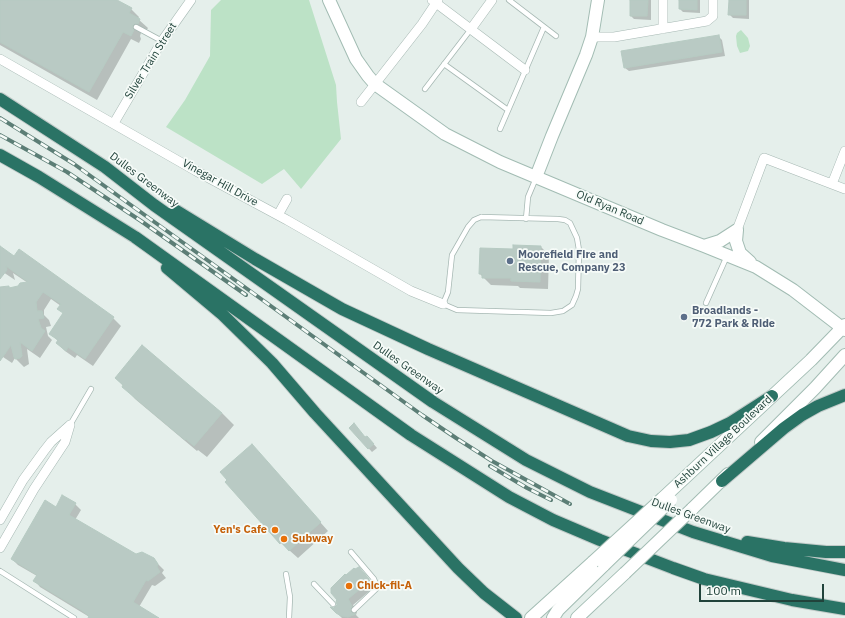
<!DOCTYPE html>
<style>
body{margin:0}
#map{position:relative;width:845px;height:618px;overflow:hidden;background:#e5efeb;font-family:"IBM Plex Sans",sans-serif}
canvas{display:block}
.scale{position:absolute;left:699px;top:584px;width:125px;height:18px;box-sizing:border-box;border:2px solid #21433b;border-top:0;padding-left:5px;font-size:12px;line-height:14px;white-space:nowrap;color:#21433b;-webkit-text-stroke:3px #f6fbf8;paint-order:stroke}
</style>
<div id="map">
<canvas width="845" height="618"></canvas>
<div class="scale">100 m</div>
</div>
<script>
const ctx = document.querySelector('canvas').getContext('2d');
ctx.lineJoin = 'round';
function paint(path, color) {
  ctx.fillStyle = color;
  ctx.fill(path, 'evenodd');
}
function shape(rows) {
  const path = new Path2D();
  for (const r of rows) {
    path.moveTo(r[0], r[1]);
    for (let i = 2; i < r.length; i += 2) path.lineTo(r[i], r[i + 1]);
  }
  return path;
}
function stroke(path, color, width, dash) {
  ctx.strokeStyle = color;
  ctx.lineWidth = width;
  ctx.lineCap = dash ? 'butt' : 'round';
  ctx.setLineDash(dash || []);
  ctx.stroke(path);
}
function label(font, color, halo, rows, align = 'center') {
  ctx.font = font + ' "IBM Plex Sans",sans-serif';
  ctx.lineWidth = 3.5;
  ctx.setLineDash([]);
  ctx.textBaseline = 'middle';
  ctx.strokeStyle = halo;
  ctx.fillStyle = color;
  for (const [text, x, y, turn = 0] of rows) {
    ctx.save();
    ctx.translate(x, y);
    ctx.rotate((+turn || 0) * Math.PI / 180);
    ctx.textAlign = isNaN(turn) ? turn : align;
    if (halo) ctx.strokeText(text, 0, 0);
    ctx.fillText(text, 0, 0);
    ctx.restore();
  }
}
paint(shape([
 [221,0,309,0,336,85,337,102,341,139,301,189,284,169,262,184,166,127,185,100,210,56,211,10],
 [741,30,748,38,750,46,748,51,740,53,737,46,736,36,737,33]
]), '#bce2c6');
paint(shape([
 [0,0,115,0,131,9,139,17,138,19,148,28,146,31,141,33,140,36,141,39,139,43,131,39,97,100,0,45],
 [631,0,651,0,651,20,634,19,631,16],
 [680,0,700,0,700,13,683,12,680,9],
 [730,0,749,0,749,19,733,18,729,14],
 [718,36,722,40,725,56,629,71,625,68],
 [541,247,549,255,548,289,520,288,518,286,491,285,480,274,514,250],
 [0,249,113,318,121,326,93,366,77,355,75,358,65,351,57,343,58,341,50,333,64,314,61,306,51,299,44,310,44,315,49,320,51,326,46,327,48,336,52,340,40,358,27,349,29,364,24,367,15,358,12,363,0,355,0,288,9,287,11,289,28,283,13,273,15,280,0,270],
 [116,378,222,413,234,425,207,457,198,450,197,451,135,399],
 [350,428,371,441,377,448,372,452],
 [259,453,328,531,298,558,281,543],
 [75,504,81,510,75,520,136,555,153,559,164,570,162,573,166,578,155,586,152,585,139,607,158,618,91,618,40,587,35,581,37,576,18,565,12,559,56,508],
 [364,573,374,585,372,589,353,605,357,612,356,615,359,618,342,618,332,608,335,609]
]), '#0003');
const building = shape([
 [0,0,117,0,132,8,129,13,140,19,138,24,133,25,132,28,134,30,131,36,123,32,89,92,0,42,0,0],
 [630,0,648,0,647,16,630,16,630,0],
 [679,0,697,0,697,10,679,9,679,0],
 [729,0,746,0,746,15,728,15,729,0],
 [719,35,722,52,624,68,621,51,719,35],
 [513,245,541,246,540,282,511,281,511,278,482,278,482,274,479,274,480,248,513,249,513,245],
 [0,246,14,256,19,249,114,317,85,359,68,347,66,351,56,343,58,340,49,334,63,313,57,309,61,304,43,292,36,302,37,311,42,311,44,318,38,319,41,328,45,331,32,351,20,342,22,356,20,358,15,359,14,357,11,345,0,361,0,287,9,286,9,288,18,286,20,283,28,282,6,266,7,270,0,279,0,246],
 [142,345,222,413,194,446,186,439,185,440,122,387,123,385,115,378,142,345],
 [354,423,365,437,367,436,374,444,368,449,349,428,354,423],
 [252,444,321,522,289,551,281,542,280,544,225,482,227,480,220,472,252,444],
 [62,495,76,503,69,515,136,554,142,552,154,558,158,564,157,567,160,572,148,581,146,580,133,602,159,618,88,618,89,616,81,610,33,581,37,575,11,559,45,500,56,507,62,495],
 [359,567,369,579,367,583,348,599,352,606,350,611,353,613,356,614,348,617,341,616,336,613,330,607,334,608,337,605,336,601,337,600,331,593,331,588,345,574,346,575,354,568,355,569,359,567]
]);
paint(building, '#b9cac4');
stroke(building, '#b6cac2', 1);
const lane = shape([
 [509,0,556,36],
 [136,27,162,41],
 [444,64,508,110],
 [425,89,471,29],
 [500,129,544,27],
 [481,217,558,219,565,220,570,223,577,238,579,250,578,289,576,296,572,305,563,311,551,313,457,310,443,304,448,292,452,255,468,227,474,220,481,217],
 [526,219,528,197,536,178],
 [706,303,727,256],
 [70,425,91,389],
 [351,552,374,579,376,584,376,589,354,610],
 [0,571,74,618],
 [286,574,290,597,289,618],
 [314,584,333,604]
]);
const street = shape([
 [432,0,525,70],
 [471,29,492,0],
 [663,29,663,0],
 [592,37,614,37,707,21,713,16,713,0],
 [0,59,196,171,287,220,411,291,443,304],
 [361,102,422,24,438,0],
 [114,123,162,41,191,0],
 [832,184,845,151],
 [278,215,287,199],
 [737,230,764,158,845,189],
 [0,520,23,480,44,451,51,442,70,425],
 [0,548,34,489,65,442,70,425]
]);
const secondary = shape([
 [329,0,356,59,368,76,375,84,445,134,500,162,662,230,704,246,756,267,793,290,845,330],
 [536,177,552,136,586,55,592,37,598,0],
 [737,230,736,241,740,253,750,262],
 [704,246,720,241,737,230],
 [761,442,815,388,845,355],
 [663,498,811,360,845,325],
 [692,509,728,474],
 [531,618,593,562],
 [553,618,558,610,604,565],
 [577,618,625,573]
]);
const highway = shape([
 [0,99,105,167,154,205,433,402,526,460,590,492,693,532,772,556,845,570],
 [0,155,39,177,135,237,411,435,509,497,553,520,600,540,673,568,704,579,792,600,845,609],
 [175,210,255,259,342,309,428,349,628,436,651,441,670,442,689,440,711,432,730,423,772,396],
 [167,268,223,315,272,363,315,413,458,568,484,593,516,618],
 [722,481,784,428,802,415,818,406,845,395],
 [747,542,784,548,826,552,845,552]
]);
stroke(lane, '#a6b8b3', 6);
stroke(street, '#a6b8b3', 10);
stroke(secondary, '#a2bcb3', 14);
stroke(highway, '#c1cac8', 14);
stroke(lane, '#fff', 4.5);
stroke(street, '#fff', 9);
stroke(secondary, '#fff', 12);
stroke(highway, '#2a7365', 12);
const rail = shape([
 [0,118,74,164,422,415,456,438,492,461,570,504],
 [0,135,67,172,141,221,246,295],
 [490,466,527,488,551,500]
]);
stroke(rail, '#5c7e76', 4);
stroke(rail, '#f6fbf8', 2.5, [8]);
const secondaryBridge = shape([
 [593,562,663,498],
 [604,565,671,500],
 [625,573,692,509]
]);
stroke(secondaryBridge, '#a2bcb3', 14, []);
stroke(secondaryBridge, '#fff', 12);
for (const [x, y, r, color] of [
 [510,261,4,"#5c6f8a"],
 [684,317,4,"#5c6f8a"],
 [275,530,4,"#e8710a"],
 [284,539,4,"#e8710a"],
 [349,586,4,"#e8710a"]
]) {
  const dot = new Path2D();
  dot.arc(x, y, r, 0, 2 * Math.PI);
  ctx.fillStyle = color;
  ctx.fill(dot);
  stroke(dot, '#f6fbf8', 1.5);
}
label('11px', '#21433b', '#f6fbf8', [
 ["Silver Train Street",151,61,-58],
 ["Dulles Greenway",144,180,37],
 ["Vinegar Hill Drive",220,183,29],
 ["Old Ryan Road",610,208,23],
 ["Dulles Greenway",408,368,35],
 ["Ashburn Village Boulevard",723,442,-43],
 ["Dulles Greenway",691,516,20]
]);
label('bold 11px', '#4e5e75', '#f6fbf8', [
 ["Moorefield Fire and",518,255],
 ["Rescue, Company 23",518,268],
 ["Broadlands -",692,311],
 ["772 Park & Ride",692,324]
], 'left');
label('bold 11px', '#c56008', '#f6fbf8', [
 ["Yen's Cafe",267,530,"right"],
 ["Subway",292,539],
 ["Chick-fil-A",357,586]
], 'left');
</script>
